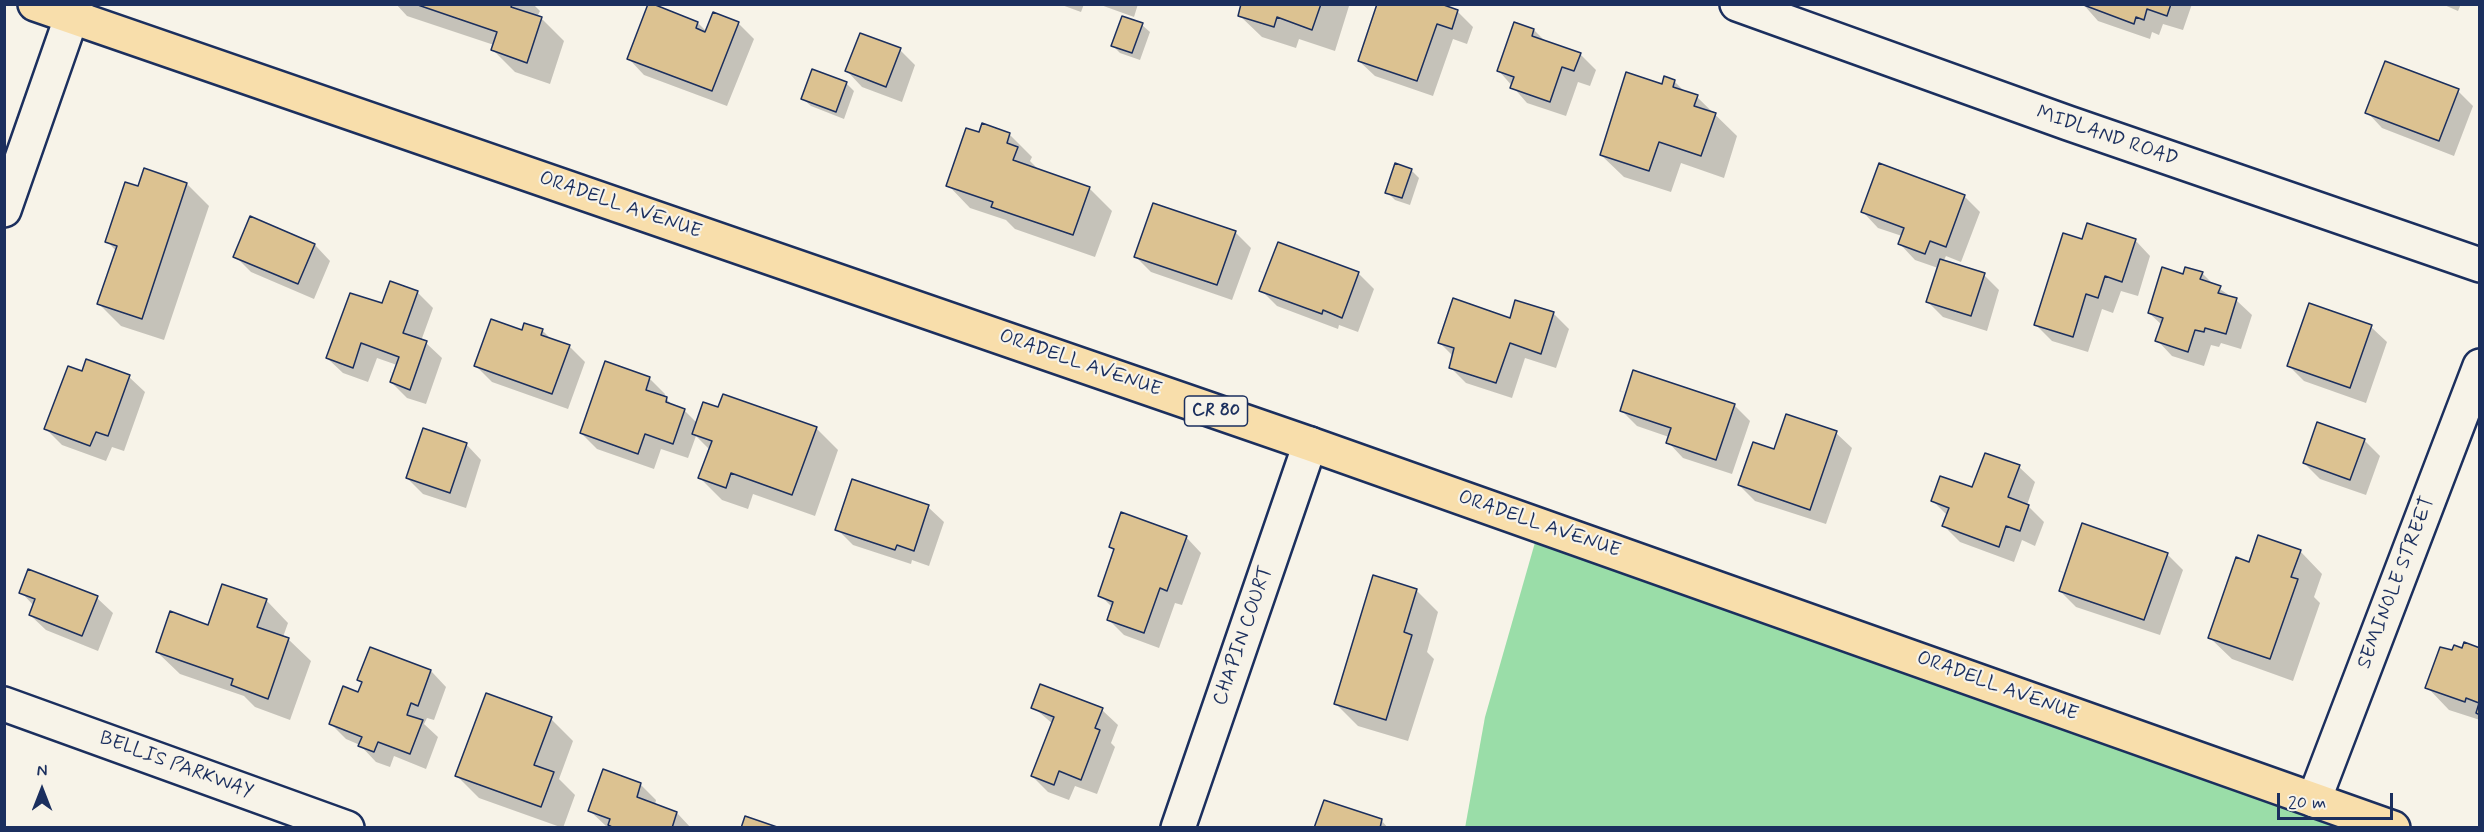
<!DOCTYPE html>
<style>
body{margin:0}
#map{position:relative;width:2484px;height:832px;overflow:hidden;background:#f7f3e8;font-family:Mynerve,sans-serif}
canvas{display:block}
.frame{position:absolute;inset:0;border:6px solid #1b2f5e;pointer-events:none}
.north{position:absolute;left:12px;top:760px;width:60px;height:60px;-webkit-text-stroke:4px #f7f3e8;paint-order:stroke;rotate:0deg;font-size:16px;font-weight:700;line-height:24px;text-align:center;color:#1b2f5e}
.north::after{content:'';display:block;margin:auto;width:21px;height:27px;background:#1b2f5e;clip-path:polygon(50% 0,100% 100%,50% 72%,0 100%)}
.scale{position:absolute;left:2277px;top:793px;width:116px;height:27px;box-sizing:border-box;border:3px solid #1b2f5e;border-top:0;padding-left:8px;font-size:18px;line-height:21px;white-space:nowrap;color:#1b2f5e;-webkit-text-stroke:4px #f7f3e8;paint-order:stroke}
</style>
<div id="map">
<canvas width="2484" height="832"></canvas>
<div class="frame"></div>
<div class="north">N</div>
<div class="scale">20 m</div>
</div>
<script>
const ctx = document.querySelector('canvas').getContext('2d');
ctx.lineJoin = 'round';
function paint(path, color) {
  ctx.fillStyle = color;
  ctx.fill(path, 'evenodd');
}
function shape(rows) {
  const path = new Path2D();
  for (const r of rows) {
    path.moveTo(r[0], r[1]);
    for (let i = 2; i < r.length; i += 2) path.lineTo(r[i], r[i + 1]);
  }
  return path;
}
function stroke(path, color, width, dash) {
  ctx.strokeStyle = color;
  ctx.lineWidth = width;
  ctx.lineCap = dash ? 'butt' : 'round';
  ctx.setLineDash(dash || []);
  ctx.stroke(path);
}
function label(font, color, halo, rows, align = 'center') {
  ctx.font = font + ' Mynerve,sans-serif';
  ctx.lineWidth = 4.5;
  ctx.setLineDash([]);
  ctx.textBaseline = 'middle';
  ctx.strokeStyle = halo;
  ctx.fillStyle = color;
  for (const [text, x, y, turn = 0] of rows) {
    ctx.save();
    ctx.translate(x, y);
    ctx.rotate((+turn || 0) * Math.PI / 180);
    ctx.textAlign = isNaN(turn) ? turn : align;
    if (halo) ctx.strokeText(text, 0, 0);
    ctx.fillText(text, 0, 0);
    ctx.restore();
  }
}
paint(shape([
 [1540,525,2393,828,1465,828,1485,717]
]), '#9adda8');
paint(shape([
 [396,4,533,4,540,11,537,17,542,19,564,41,550,84,515,72,493,50,494,45,407,16],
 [1059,4,1084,4,1081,12],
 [1098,4,1138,4,1134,17],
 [1243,4,1347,4,1349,6,1335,51,1299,39,1296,48,1262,37,1239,15],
 [1437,4,1458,12,1473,27,1467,44,1453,39,1433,96,1375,76,1359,61],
 [2083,4,2192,4,2183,30,2163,24,2159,35,2152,32,2150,39,2098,21],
 [2442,4,2461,4,2458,11],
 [698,23,707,32,738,23,754,39,727,106,644,75,629,59],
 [1142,25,1150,32,1140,60,1120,53,1112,45],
 [1534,30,1546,42,1580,54,1596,70,1590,86,1578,82,1566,116,1527,103,1499,71],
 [900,50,915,65,902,102,862,87,847,71],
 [813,71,847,84,854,91,844,119,811,106,803,99],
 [1674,81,1686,93,1697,97,1737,136,1724,178,1681,163,1671,192,1624,177,1601,155,1663,86],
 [2458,91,2473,106,2454,156,2382,128,2367,112],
 [979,134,1009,134,1032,157,1030,161,1039,170,1089,188,1112,211,1095,257,1015,229,1006,220,970,208,948,185],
 [1411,170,1419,178,1410,205,1395,200,1387,192],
 [187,184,209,206,164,340,121,326,99,304,116,251,107,241,139,188],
 [1964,196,1980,212,1961,262,1946,256,1943,262,1984,275,1999,290,1987,331,1943,317,1928,302,1938,268,1915,260,1900,244,1902,236,1878,228,1863,212],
 [251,218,315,245,330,261,314,299,251,272,235,256],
 [1235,232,1251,248,1232,300,1151,272,1136,257],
 [2135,240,2150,256,2138,296,2121,291,2113,313,2102,309,2088,352,2052,341,2036,325,2083,241],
 [1358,273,1374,289,1358,332,1339,325,1338,329,1277,306,1261,290],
 [2202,273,2214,285,2236,300,2252,315,2241,349,2221,343,2219,347,2211,345,2204,366,2172,356,2157,340,2162,325,2149,313,2184,276],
 [417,292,433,308,421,341,426,343,442,358,426,404,407,398,391,382,397,365,377,358,368,382,343,373,327,358],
 [1516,301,1554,314,1569,329,1556,368,1525,358,1512,398,1466,383,1450,367,1454,357,1440,343,1510,319],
 [2310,305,2371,327,2387,342,2366,403,2304,381,2288,365],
 [542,330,552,340,569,346,585,362,568,409,492,382,476,366,523,332],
 [83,373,129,377,145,392,124,451,112,447,106,461,62,445,46,429],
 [649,378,665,394,664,397,675,407,684,410,697,423,719,409,816,428,838,450,815,516,753,494,748,509,722,500,700,478,710,450,696,436,688,458,661,449,654,469,597,449,581,433],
 [1734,405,1750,421,1732,474,1683,458,1668,442,1669,437,1637,426,1621,410],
 [1836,433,1852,448,1826,524,1755,501,1739,485,1775,451],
 [2364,440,2380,456,2366,495,2320,479,2304,463],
 [466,444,481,460,466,508,423,494,407,478],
 [2019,467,2035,482,2027,505,2044,522,2035,546,2022,540,2014,562,1960,542,1944,526,1948,516,1933,501,1973,489],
 [928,507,944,522,929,566,912,560,911,564,853,545,837,529],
 [1186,537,1201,553,1182,605,1175,603,1159,648,1124,635,1108,619,1113,608,1100,595,1115,551,1110,547],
 [2300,551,2322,574,2314,597,2320,603,2293,681,2232,659,2209,637,2249,564],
 [2167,554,2183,570,2160,635,2076,607,2060,591],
 [1416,590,1438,612,1427,652,1434,659,1408,741,1358,726,1335,703],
 [21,592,97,598,113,613,98,651,46,630,30,615,34,606],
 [266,600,288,623,283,637,288,639,311,661,290,720,255,707,244,696,180,674,157,652],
 [2480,649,2480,720,2449,710,2427,687,2453,652],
 [431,671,446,687,434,720,427,718,424,724,438,737,426,769,394,756,390,767,376,762,360,745,346,739,330,723,359,693,363,683,359,680],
 [1033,707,1102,710,1118,725,1111,743,1115,747,1097,794,1075,786,1069,800,1048,792,1032,776,1053,724],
 [551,719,573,741,559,779,575,795,563,828,479,798,457,776],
 [604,771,641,785,656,800,655,805,677,813,691,828,606,826,590,811],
 [1382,821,1388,828,1316,828]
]), '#0003');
const building = shape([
 [415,4,512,4,511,7,542,17,527,63,491,50,497,32,415,4],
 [648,4,653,4,698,22,696,28,705,32,713,12,739,22,712,91,627,59,648,4],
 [1241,4,1321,4,1312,30,1277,17,1274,27,1238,16,1241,4],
 [1377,4,1441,4,1458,10,1452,29,1437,24,1417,81,1358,61,1377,4],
 [2081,4,2171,4,2167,16,2147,9,2144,20,2136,17,2134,24,2081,4],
 [1122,16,1143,23,1132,53,1111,46,1122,16],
 [1514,22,1534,29,1532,36,1581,53,1574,71,1562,67,1550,102,1510,88,1514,77,1497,71,1514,22],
 [860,33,901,48,886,87,845,71,860,33],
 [2385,61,2459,89,2439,141,2365,113,2385,61],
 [812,69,847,82,836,112,801,99,812,69],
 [1626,72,1662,84,1664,76,1675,80,1673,87,1698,95,1694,106,1716,113,1701,156,1659,142,1649,171,1600,155,1626,72],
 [982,123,1010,133,1007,143,1018,147,1013,160,1090,187,1073,235,991,207,993,202,946,186,966,128,979,132,982,123],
 [1395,163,1412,169,1402,198,1385,193,1395,163],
 [1879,163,1965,195,1946,247,1930,241,1925,254,1898,244,1904,228,1861,212,1879,163],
 [144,168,187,183,142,319,97,304,117,246,105,242,125,182,138,186,144,168],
 [1153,203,1236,231,1217,285,1134,257,1153,203],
 [250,216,315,244,298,284,233,257,250,216],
 [2087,223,2136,239,2122,282,2105,276,2098,298,2086,294,2073,337,2034,325,2063,233,2082,239,2087,223],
 [1278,242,1359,272,1342,318,1323,310,1322,314,1259,291,1278,242],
 [1940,259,1985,273,1971,316,1926,302,1940,259],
 [2162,267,2183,274,2185,267,2203,272,2200,279,2221,286,2218,293,2237,298,2226,334,2205,328,2204,332,2195,330,2188,352,2155,341,2163,318,2148,313,2162,267],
 [390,281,418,291,403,333,427,341,410,390,390,382,399,357,361,343,353,368,326,358,350,293,382,303,390,281],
 [1453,298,1510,318,1515,300,1554,312,1541,354,1510,343,1496,383,1449,368,1454,348,1438,343,1453,298],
 [2309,303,2372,325,2350,388,2287,366,2309,303],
 [491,319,522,330,524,323,543,329,541,335,570,345,552,394,474,366,491,319],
 [86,359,130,375,108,436,96,432,90,446,44,429,68,366,82,371,86,359],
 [605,361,650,377,646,390,667,397,666,402,685,409,673,444,645,434,638,454,580,433,605,361],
 [1633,370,1735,404,1716,460,1666,443,1671,428,1620,411,1633,370],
 [723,394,817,427,792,495,731,473,726,488,698,478,712,441,692,434,703,402,718,407,723,394],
 [1786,414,1837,431,1810,510,1738,485,1753,442,1774,449,1786,414],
 [2317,422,2365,439,2350,480,2303,463,2317,422],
 [423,428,467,443,450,493,406,478,423,428],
 [1985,453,2020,465,2008,497,2029,505,2020,531,2006,526,1999,547,1942,526,1949,508,1931,501,1940,476,1972,487,1985,453],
 [852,479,929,505,914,551,897,545,895,550,835,530,852,479],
 [1121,512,1187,536,1167,591,1160,588,1144,633,1107,620,1113,602,1098,596,1114,549,1109,547,1121,512],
 [2082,523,2168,553,2144,620,2059,591,2082,523],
 [2258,535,2301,550,2291,577,2298,579,2270,659,2208,638,2236,557,2249,562,2258,535],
 [28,569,98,596,82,636,29,615,35,599,19,593,28,569],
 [1373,575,1417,589,1404,632,1412,635,1386,720,1334,704,1373,575],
 [222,584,267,599,257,627,289,638,268,699,231,685,233,679,156,652,170,611,208,625,222,584],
 [2464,642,2480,648,2480,715,2476,713,2479,703,2466,698,2465,702,2425,688,2440,647,2452,650,2454,645,2462,648,2464,642],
 [370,647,431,670,418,706,411,703,407,715,423,720,410,754,378,742,374,752,358,746,362,737,329,724,343,686,358,692,362,682,357,680,370,647],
 [1040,684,1103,708,1095,728,1100,730,1081,780,1059,771,1054,785,1031,776,1054,717,1031,708,1040,684],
 [486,693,552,717,534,765,554,772,541,807,455,776,486,693],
 [603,769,641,783,637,797,677,812,672,828,614,828,608,825,610,819,588,811,603,769],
 [1324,800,1382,819,1380,828,1314,828,1324,800],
 [745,816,780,828,741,828,745,816]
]);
paint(building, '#dcc291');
stroke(building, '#1b2f5e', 1.5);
const street = shape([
 [1737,4,2068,123,2480,265],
 [4,210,76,4],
 [4,704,347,828],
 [2314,800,2480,366],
 [1178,828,1310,444]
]);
const primary = shape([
 [35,4,1310,444,2393,828]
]);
stroke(street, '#1b2f5e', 38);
stroke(primary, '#1b2f5e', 38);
stroke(street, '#f7f3e8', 33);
stroke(primary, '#f8deab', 33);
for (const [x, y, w] of [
 [1216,411,63]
]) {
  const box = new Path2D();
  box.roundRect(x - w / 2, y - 15, w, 30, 4.5);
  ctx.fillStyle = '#f7f3e8';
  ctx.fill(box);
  stroke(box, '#1b2f5e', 1.5);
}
label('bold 18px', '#1b2f5e', null, [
 ["CR 80",1216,411]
]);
label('20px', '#1b2f5e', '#f7f3e8', [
 ["MIDLAND ROAD",2107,137,19],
 ["ORADELL AVENUE",620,206,19],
 ["ORADELL AVENUE",1080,364,19],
 ["ORADELL AVENUE",1539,525,19],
 ["SEMINOLE STREET",2397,583,-69],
 ["CHAPIN COURT",1244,636,-71],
 ["ORADELL AVENUE",1997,687,20],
 ["BELLIS PARKWAY",176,766,20]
]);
</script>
